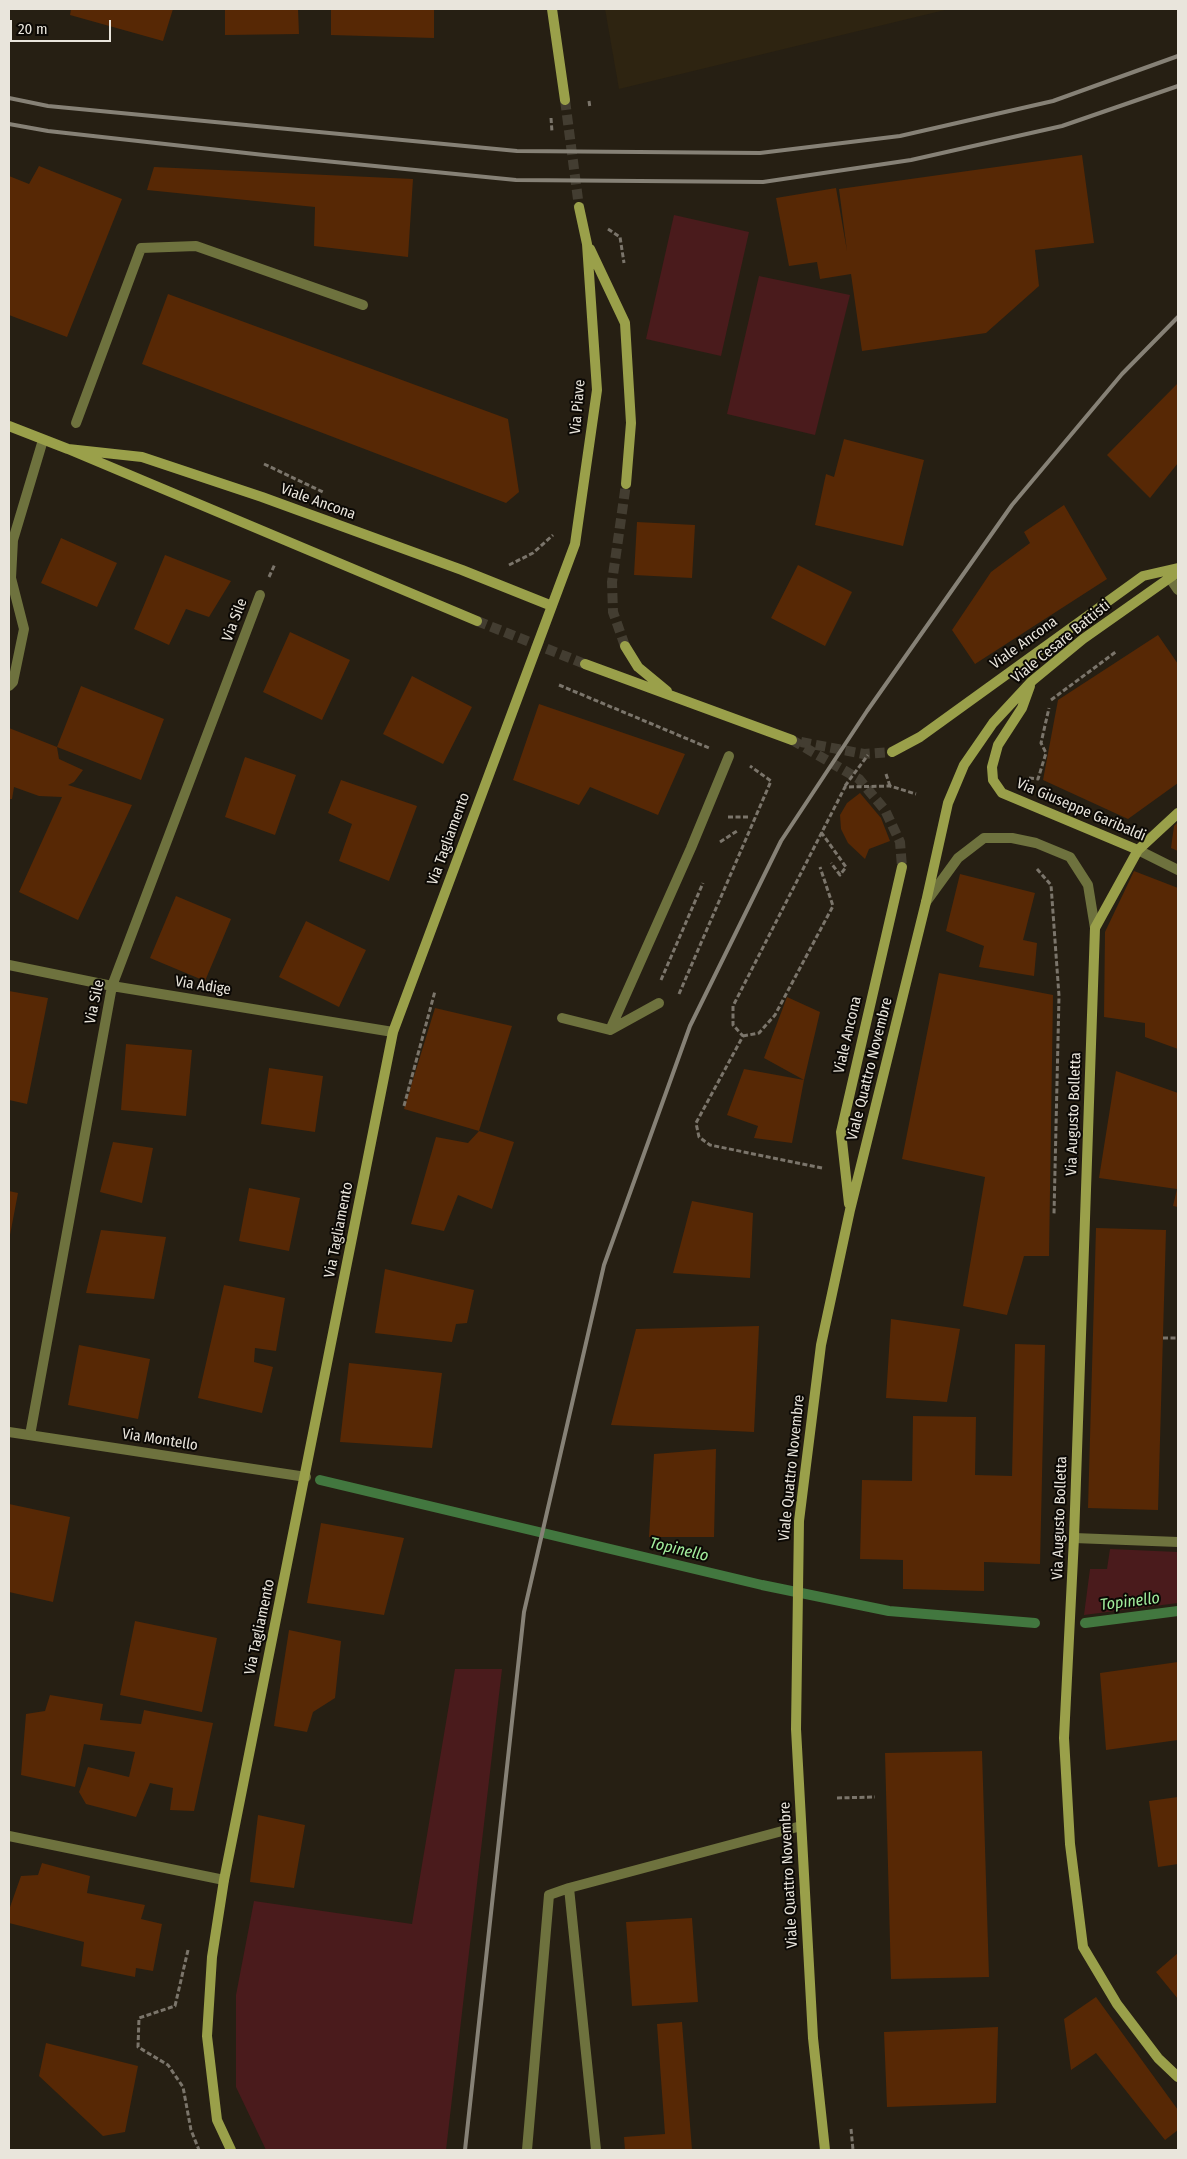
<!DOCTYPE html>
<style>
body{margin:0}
#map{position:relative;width:1187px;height:2159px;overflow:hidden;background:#261f13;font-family:"Fira Sans Condensed",sans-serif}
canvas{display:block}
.frame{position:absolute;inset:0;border:10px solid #e9e5dc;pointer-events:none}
.scale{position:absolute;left:10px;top:20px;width:101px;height:22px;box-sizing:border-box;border:2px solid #e9e5dc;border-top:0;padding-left:6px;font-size:15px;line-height:18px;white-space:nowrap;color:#e9e5dc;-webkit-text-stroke:4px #0c0905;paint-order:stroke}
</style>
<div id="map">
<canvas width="1187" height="2159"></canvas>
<div class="frame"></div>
<div class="scale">20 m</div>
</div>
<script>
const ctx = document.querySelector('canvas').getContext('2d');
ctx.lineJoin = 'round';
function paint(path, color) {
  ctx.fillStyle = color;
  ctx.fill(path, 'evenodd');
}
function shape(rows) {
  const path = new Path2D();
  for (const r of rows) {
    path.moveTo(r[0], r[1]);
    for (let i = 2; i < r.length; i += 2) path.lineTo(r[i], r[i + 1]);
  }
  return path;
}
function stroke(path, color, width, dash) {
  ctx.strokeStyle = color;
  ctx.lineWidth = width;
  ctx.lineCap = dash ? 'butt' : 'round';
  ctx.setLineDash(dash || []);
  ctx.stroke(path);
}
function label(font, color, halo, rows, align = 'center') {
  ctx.font = font + ' "Fira Sans Condensed",sans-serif';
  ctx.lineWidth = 4;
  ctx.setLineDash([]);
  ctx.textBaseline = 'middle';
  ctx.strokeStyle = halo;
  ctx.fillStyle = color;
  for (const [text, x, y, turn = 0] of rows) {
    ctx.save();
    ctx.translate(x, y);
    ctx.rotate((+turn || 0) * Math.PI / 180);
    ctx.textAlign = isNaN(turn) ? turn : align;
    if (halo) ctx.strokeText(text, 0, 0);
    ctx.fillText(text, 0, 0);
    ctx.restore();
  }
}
paint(shape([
 [605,9,949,9,619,89]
]), '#2e2411');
paint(shape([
 [674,215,749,232,721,356,646,339],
 [759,276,850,295,815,435,727,414],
 [1110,1549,1178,1552,1178,1603,1084,1615,1090,1569,1107,1569],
 [455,1669,502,1669,446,2150,266,2150,236,2087,236,1995,254,1901,412,1924]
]), '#4a1b1c');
stroke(shape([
 [320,1480,762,1585,889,1611,1035,1623],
 [1085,1623,1178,1611]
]), '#42773f', 10);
paint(shape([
 [71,9,173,9,163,41,70,15],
 [225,9,298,9,299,34,225,35],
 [331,9,434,9,434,38,331,35],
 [1082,155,1094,243,1035,250,1039,286,986,333,862,351,851,274,820,279,817,262,789,266,776,198,836,188,847,251,839,189],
 [39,166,122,199,67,337,9,315,9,176,29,184],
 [154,167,413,179,408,257,314,246,315,207,147,190],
 [168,294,508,419,519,492,506,503,142,364],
 [1178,383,1178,463,1150,498,1107,455],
 [844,439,924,460,903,546,815,525,826,474,834,477],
 [1064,505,1107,579,975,664,952,630,991,572,1030,543,1024,532],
 [637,522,695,525,692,578,634,575],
 [61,538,117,563,97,607,41,583],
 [165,555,231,581,209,617,186,609,169,645,134,629],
 [798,565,852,592,825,646,771,618],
 [290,632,350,660,322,720,263,692],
 [1158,635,1178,664,1178,783,1128,819,1043,780,1058,700],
 [412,676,472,707,443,764,383,734],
 [81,686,164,719,141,780,57,747,59,759,83,770,74,782,68,785,132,805,78,920,19,892,62,797,39,796,14,787,12,799,9,799,9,728,57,747],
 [539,704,685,754,658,815,590,787,579,805,513,780],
 [245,757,296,775,275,835,225,817],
 [341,780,417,806,389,881,339,861,352,824,328,813],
 [860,793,881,818,890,841,869,849,865,859,848,843,841,829,840,815,847,803],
 [1178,822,1178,851,1171,848,1174,826],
 [1134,871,1178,888,1178,1049,1145,1037,1145,1023,1104,1017,1105,932],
 [960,874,1035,893,1023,940,1037,943,1034,976,979,967,984,946,946,931],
 [176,896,231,919,205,981,150,958],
 [306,921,366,950,339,1007,279,977],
 [939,973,1053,995,1049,1256,1024,1256,1007,1315,963,1306,985,1177,902,1159],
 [9,991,48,998,27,1104,9,1100],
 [787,997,820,1012,804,1080,764,1058],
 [435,1008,512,1026,479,1131,404,1109],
 [126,1044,192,1050,186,1116,121,1110],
 [269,1068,323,1076,315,1132,261,1124],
 [744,1069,804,1080,792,1143,754,1138,758,1126,727,1115],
 [1116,1071,1178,1093,1178,1207,1173,1206,1177,1189,1099,1178],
 [479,1131,514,1142,492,1209,458,1195,444,1231,411,1224,436,1137,468,1143],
 [113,1142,153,1148,142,1203,100,1192],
 [249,1188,300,1198,289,1251,239,1241],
 [9,1191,18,1193,10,1235,9,1235],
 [692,1201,753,1213,750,1278,673,1273],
 [1096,1228,1166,1230,1158,1510,1088,1508],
 [101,1230,166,1237,154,1299,86,1293],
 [385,1269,474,1290,467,1323,456,1324,452,1342,375,1333],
 [224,1285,285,1298,276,1351,255,1348,254,1362,273,1367,262,1413,198,1398],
 [891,1319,960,1329,947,1402,886,1398],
 [759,1326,754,1432,611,1425,636,1329],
 [1015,1344,1045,1345,1040,1564,984,1562,984,1591,903,1589,903,1560,860,1559,862,1480,912,1481,913,1416,976,1417,975,1475,1012,1476],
 [79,1345,150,1359,138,1419,68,1405],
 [349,1363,442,1373,432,1448,340,1442],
 [716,1449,714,1537,649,1537,654,1454],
 [9,1504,70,1517,53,1602,9,1592],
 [321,1523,404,1538,384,1615,307,1603],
 [135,1621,217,1638,202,1712,120,1695],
 [289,1630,341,1641,335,1698,313,1712,307,1732,274,1726],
 [1178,1662,1178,1740,1106,1750,1100,1673],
 [50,1695,103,1704,100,1720,141,1724,144,1710,213,1723,194,1811,170,1810,173,1788,150,1783,136,1817,86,1804,79,1792,88,1767,129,1777,135,1752,84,1744,75,1787,21,1775,26,1714,45,1711],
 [982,1751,989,1977,891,1979,885,1753],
 [1178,1797,1178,1864,1158,1867,1149,1801],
 [258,1815,305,1825,294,1888,250,1882],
 [42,1863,90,1876,87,1893,145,1905,141,1919,162,1924,153,1971,136,1968,135,1977,81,1966,84,1942,9,1923,9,1910,21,1876,38,1875],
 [692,1918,698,2002,632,2006,626,1922],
 [1178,1953,1178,1999,1156,1972],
 [1096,1997,1178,2110,1178,2130,1165,2140,1096,2053,1071,2070,1064,2019],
 [682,2022,692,2150,625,2150,624,2137,665,2134,657,2024],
 [998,2027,996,2103,887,2107,884,2032],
 [46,2043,138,2066,125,2132,103,2136,39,2076]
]), '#572805');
stroke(shape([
 [565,100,579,207],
 [477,621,585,664],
 [625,646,613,612,612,582,626,484],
 [792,740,859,779,885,810,900,842,902,867],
 [801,742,864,754,892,752]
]), '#433d31', 10, [10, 5]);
stroke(shape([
 [589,101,590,108],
 [551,118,552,132],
 [608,229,620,237,624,263],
 [264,464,325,493],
 [509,565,533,553,553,535],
 [269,577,275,564],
 [559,685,709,748],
 [1051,700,1117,651],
 [886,774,890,786],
 [1029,778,1038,779,1046,753,1041,743,1049,708],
 [845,786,868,755],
 [728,817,750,817],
 [821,832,846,867,840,875,831,863],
 [720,842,737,831],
 [1037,869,1051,885,1059,996,1054,1214],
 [661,980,703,883],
 [679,994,771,781,750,766],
 [743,1036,759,1033,775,1015,833,906,820,867],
 [404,1106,435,991],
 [822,1168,710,1145,699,1137,696,1123,743,1036,733,1025,733,1006,845,787,890,786,916,794],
 [1163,1338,1178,1338],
 [837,1798,875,1797],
 [188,1950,175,2006,139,2018,138,2047,168,2065,183,2087,191,2130,199,2150],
 [851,2129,853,2150]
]), '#7b756b', 3, [5, 2.5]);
stroke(shape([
 [76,423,141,248,196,246,363,305],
 [1169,577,1178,590],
 [562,1018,610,1030,691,848,729,756],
 [610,1030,659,1003],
 [527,2150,549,1895,569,1888],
 [596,2150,569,1888,801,1826]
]), '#6e723e', 10);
stroke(shape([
 [9,686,13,682,24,629,11,578,13,540,43,440],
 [1138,850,1178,870],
 [9,965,112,986,393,1032],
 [9,1432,306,1477],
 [30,1435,112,986,260,595],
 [1074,1538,1178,1542],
 [9,1836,224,1880]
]), '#6e723e', 10);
stroke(shape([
 [926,902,958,858,984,838,1012,838,1036,843,1070,857,1088,885,1095,928]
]), '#6e723e', 10);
stroke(shape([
 [552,9,565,100],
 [590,249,625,323,631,423,626,484],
 [9,426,68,449,477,621],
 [68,449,142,457,262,497,462,570,552,606],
 [625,646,638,667,667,691],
 [585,664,792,740],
 [1030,686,1022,708,998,745,992,767,993,780,1002,793,1138,850],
 [892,752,920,737,1143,576,1178,568],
 [1178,813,1138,850,1095,928,1074,1538,1064,1738,1070,1844,1083,1947,1117,2004,1158,2058,1178,2077],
 [849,1204,841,1132,902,867],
 [231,2150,217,2120,207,2036,212,1957,224,1880,393,1032,575,544,597,390,587,244,579,207],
 [825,2150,813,2038,796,1729,799,1521,821,1345,850,1210,926,902,948,803,964,765,993,723,1032,681,1083,639,1178,572]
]), '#9aa04a', 10);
stroke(shape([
 [9,98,48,106,517,151,760,153,900,136,1053,101,1178,56],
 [9,124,48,131,264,155,516,180,763,182,911,160,1062,126,1178,86],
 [465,2150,524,1612,604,1265,690,1026,781,841,867,711,1012,505,1122,374,1178,317]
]), '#868176', 4);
label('15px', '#e9e5dc', '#0c0905', [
 ["Via Piave",578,407,-85],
 ["Viale Ancona",318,502,20],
 ["Via Sile",235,620,-69],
 ["Viale Cesare Battisti",1061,642,-39],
 ["Viale Ancona",1024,643,-36],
 ["Via Giuseppe Garibaldi",1081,810,23],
 ["Via Tagliamento",449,839,-70],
 ["Via Adige",203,986,9],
 ["Via Sile",95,1002,-78],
 ["Viale Ancona",848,1035,-77],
 ["Viale Quattro Novembre",870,1069,-76],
 ["Via Augusto Bolletta",1074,1114,-88],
 ["Via Tagliamento",339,1230,-79],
 ["Via Montello",160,1440,9],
 ["Viale Quattro Novembre",792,1468,-84],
 ["Via Augusto Bolletta",1060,1518,-88],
 ["Via Tagliamento",260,1627,-78],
 ["Viale Quattro Novembre",789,1875,-93]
]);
label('italic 16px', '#a2ee9d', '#0c0905', [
 ["Topinello",679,1550,13],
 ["Topinello",1130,1602,-7]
]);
</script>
